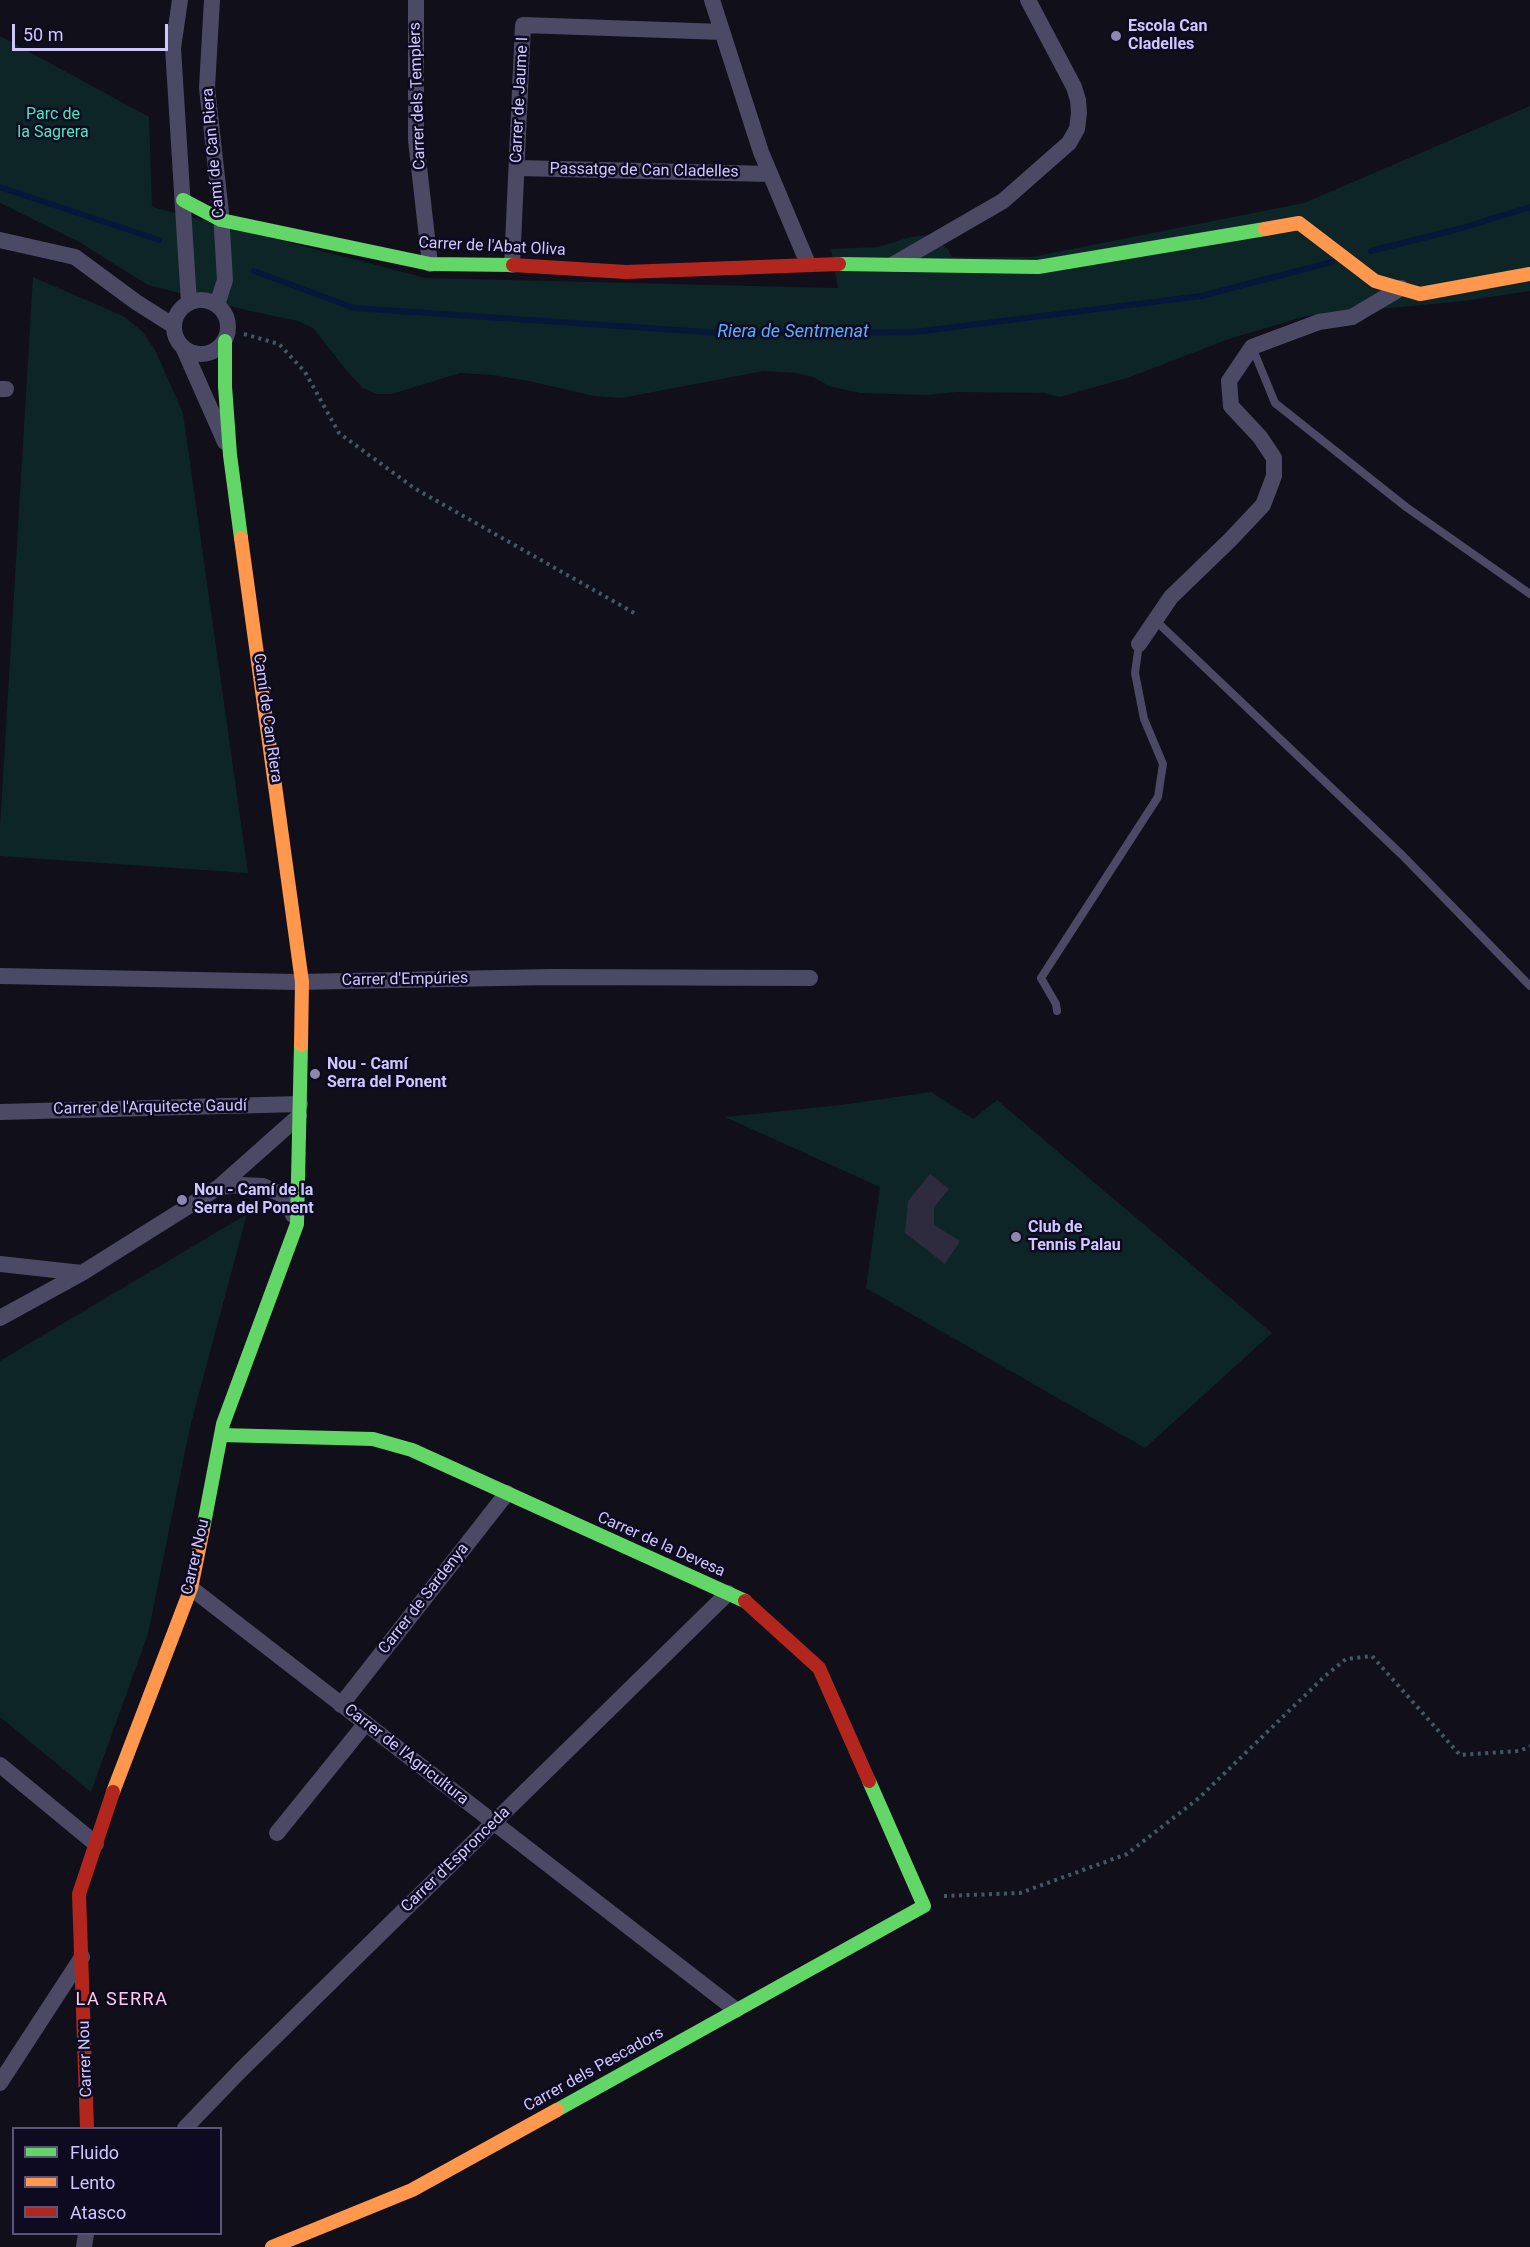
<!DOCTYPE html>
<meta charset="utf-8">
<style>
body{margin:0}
#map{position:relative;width:1530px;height:2247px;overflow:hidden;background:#110f1a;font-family:Roboto,sans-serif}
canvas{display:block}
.legend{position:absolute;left:12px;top:2127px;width:210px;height:108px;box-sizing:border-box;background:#0e0a1f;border:2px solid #5b5679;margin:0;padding:8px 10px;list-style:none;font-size:18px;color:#cfc8ff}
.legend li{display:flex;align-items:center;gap:12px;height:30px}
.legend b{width:30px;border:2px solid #5b5679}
.scale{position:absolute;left:12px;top:24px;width:156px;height:27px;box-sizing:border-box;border:3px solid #cfc8ff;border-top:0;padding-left:8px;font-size:18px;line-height:21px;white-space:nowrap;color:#cfc8ff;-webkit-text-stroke:4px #0e0a1f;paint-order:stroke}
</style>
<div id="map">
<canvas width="1530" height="2247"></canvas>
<ul class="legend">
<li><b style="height:8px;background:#63d668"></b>Fluido</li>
<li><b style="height:8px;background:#ff974d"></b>Lento</li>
<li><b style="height:8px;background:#b3261e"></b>Atasco</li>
</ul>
<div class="scale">50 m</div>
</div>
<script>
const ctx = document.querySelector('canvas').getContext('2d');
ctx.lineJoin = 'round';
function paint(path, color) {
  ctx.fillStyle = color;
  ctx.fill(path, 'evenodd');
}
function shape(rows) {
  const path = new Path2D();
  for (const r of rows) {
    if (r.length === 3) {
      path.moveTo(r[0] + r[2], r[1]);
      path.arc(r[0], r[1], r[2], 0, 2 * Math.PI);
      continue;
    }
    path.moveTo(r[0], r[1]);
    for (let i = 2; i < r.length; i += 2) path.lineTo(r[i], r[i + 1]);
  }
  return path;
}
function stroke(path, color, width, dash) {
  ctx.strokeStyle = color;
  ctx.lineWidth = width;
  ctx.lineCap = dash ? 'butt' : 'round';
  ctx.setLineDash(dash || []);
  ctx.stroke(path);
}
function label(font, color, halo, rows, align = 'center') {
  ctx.font = font + ' Roboto,sans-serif';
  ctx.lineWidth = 5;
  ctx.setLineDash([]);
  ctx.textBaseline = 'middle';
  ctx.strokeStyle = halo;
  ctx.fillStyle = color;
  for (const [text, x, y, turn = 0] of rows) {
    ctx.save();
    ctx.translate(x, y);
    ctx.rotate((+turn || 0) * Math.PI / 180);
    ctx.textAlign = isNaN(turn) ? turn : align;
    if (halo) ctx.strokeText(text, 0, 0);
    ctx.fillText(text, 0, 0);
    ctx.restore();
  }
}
paint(shape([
 [0,36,149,117,152,207,426,278,838,288,831,249,878,247,911,237,929,235,948,249,952,257,1032,257,1304,203,1530,106,1530,291,1463,301,1306,316,1229,339,1130,377,1060,397,1044,393,957,392,927,395,860,393,829,386,813,377,796,373,763,371,622,398,594,396,529,381,493,375,460,373,392,394,377,394,363,388,352,377,313,328,298,321,250,311,148,285,79,242,0,203],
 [33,277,123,316,142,331,155,350,183,413,248,873,0,856,0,827],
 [931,1092,973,1119,997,1100,1272,1333,1145,1448,866,1288,880,1187,725,1117,841,1105],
 [247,1214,190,1427,148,1634,91,1792,0,1717,0,1361]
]), '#0e2527');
stroke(shape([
 [0,187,159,240],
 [1371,251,1455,230,1530,207],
 [254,271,354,308,721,333,915,332,1201,296,1332,262]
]), '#06173a', 6);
paint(shape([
 [930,1174,949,1189,934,1207,934,1225,960,1241,945,1264,905,1233,908,1201]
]), '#2f2b3e');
stroke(shape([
 [244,334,279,344,305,372,339,433,414,488,636,614],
 [944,1896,1020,1893,1127,1854,1199,1798,1325,1676,1346,1659,1372,1656,1460,1755,1520,1751,1530,1746]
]), '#465666', 4, [3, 4.5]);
stroke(shape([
 [1252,347,1275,403,1406,507,1530,594],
 [1155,620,1402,855,1530,986],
 [1057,1011,1056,1004,1041,978,1158,797,1163,764,1144,719,1135,673,1139,644]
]), '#4b4964', 8);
stroke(shape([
 [180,0,173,48,189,303],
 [212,0,207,88,221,213,225,280,217,305],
 [416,0,416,140,430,264],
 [712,0,761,152,808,264],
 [517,168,770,174],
 [0,240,75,257,136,302,174,326],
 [894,264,1003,201,1069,143,1077,129,1079,113,1078,100,1074,87,1028,0],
 [512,265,523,25,722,32],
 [201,327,27],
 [183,347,225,442],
 [0,389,6,389],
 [1139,644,1171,597,1230,540,1263,505,1274,476,1274,458,1260,437,1231,406,1229,381,1252,347,1319,322,1352,317,1401,288],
 [0,976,297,982,550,977,810,978],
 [0,1112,300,1104],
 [219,1187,242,1185,263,1186,285,1196,293,1215],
 [0,1264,82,1273],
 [0,1318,82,1273,219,1187,299,1116],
 [191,1588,736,2010],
 [341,1705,507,1493],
 [0,1765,96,1844],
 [277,1833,366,1723],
 [0,2083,82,1957],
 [185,2128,240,2071,728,1593],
 [84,2247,86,2234]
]), '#4b4964', 16);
stroke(shape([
 [183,200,221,220,430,264,513,265],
 [839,264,1038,267,1265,229],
 [225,341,225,386,230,455,241,538],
 [221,1435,373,1439,412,1450,745,1601],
 [203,1529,223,1424,297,1224,301,1045],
 [557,2110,924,1906,869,1781]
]), '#63d668', 14);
stroke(shape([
 [1265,229,1299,223,1375,281,1420,294,1530,274],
 [241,538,302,982,301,1045],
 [113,1792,191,1588,203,1529],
 [272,2247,412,2190,557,2110]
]), '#ff974d', 14);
stroke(shape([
 [513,265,626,272,839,264],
 [745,1601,819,1668,869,1781],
 [87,2128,79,1894,113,1792]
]), '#b3261e', 14);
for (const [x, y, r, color] of [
 [1116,36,6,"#8c87af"],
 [315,1074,6,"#8c87af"],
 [182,1200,6,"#8c87af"],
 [1016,1237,6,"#8c87af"]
]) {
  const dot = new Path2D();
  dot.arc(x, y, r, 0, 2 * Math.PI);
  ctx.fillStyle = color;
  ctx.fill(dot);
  stroke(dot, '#0e0a1f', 2);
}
label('bold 16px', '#cfc8ff', '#0e0a1f', [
 ["Escola Can",1128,27],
 ["Cladelles",1128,45],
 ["Nou - Camí",327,1065],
 ["Serra del Ponent",327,1083],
 ["Nou - Camí de la",194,1191],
 ["Serra del Ponent",194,1209],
 ["Club de",1028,1228],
 ["Tennis Palau",1028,1246]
], 'left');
label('16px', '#cfc8ff', '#0e0a1f', [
 ["Carrer dels Templers",418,96,-92],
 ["Carrer de Jaume I",520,100,-87],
 ["Camí de Can Riera",214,153,-95],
 ["Passatge de Can Cladelles",644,171,1],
 ["Carrer de l'Abat Oliva",492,247,3],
 ["Camí de Can Riera",267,718,82],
 ["Carrer d'Empúries",405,980,-1],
 ["Carrer de l'Arquitecte Gaudí",150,1108,-1],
 ["Carrer de la Devesa",661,1545,24],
 ["Carrer Nou",196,1557,-77],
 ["Carrer de Sardenya",424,1599,-52],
 ["Carrer de l'Agricultura",406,1755,38],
 ["Carrer d'Espronceda",456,1860,-44],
 ["Carrer Nou",86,2059,-92],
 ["Carrer dels Pescadors",594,2070,-29]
]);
label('16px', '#4ae9c4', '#0e0a1f', [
 ["Parc de",53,115],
 ["la Sagrera",53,133]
]);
label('italic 18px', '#56aeff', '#0e0a1f', [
 ["Riera de Sentmenat",793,332]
]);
ctx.letterSpacing = '1.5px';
label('18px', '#ffcaeb', '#0e0a1f', [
 ["LA SERRA",122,2000]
]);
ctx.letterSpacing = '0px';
</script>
